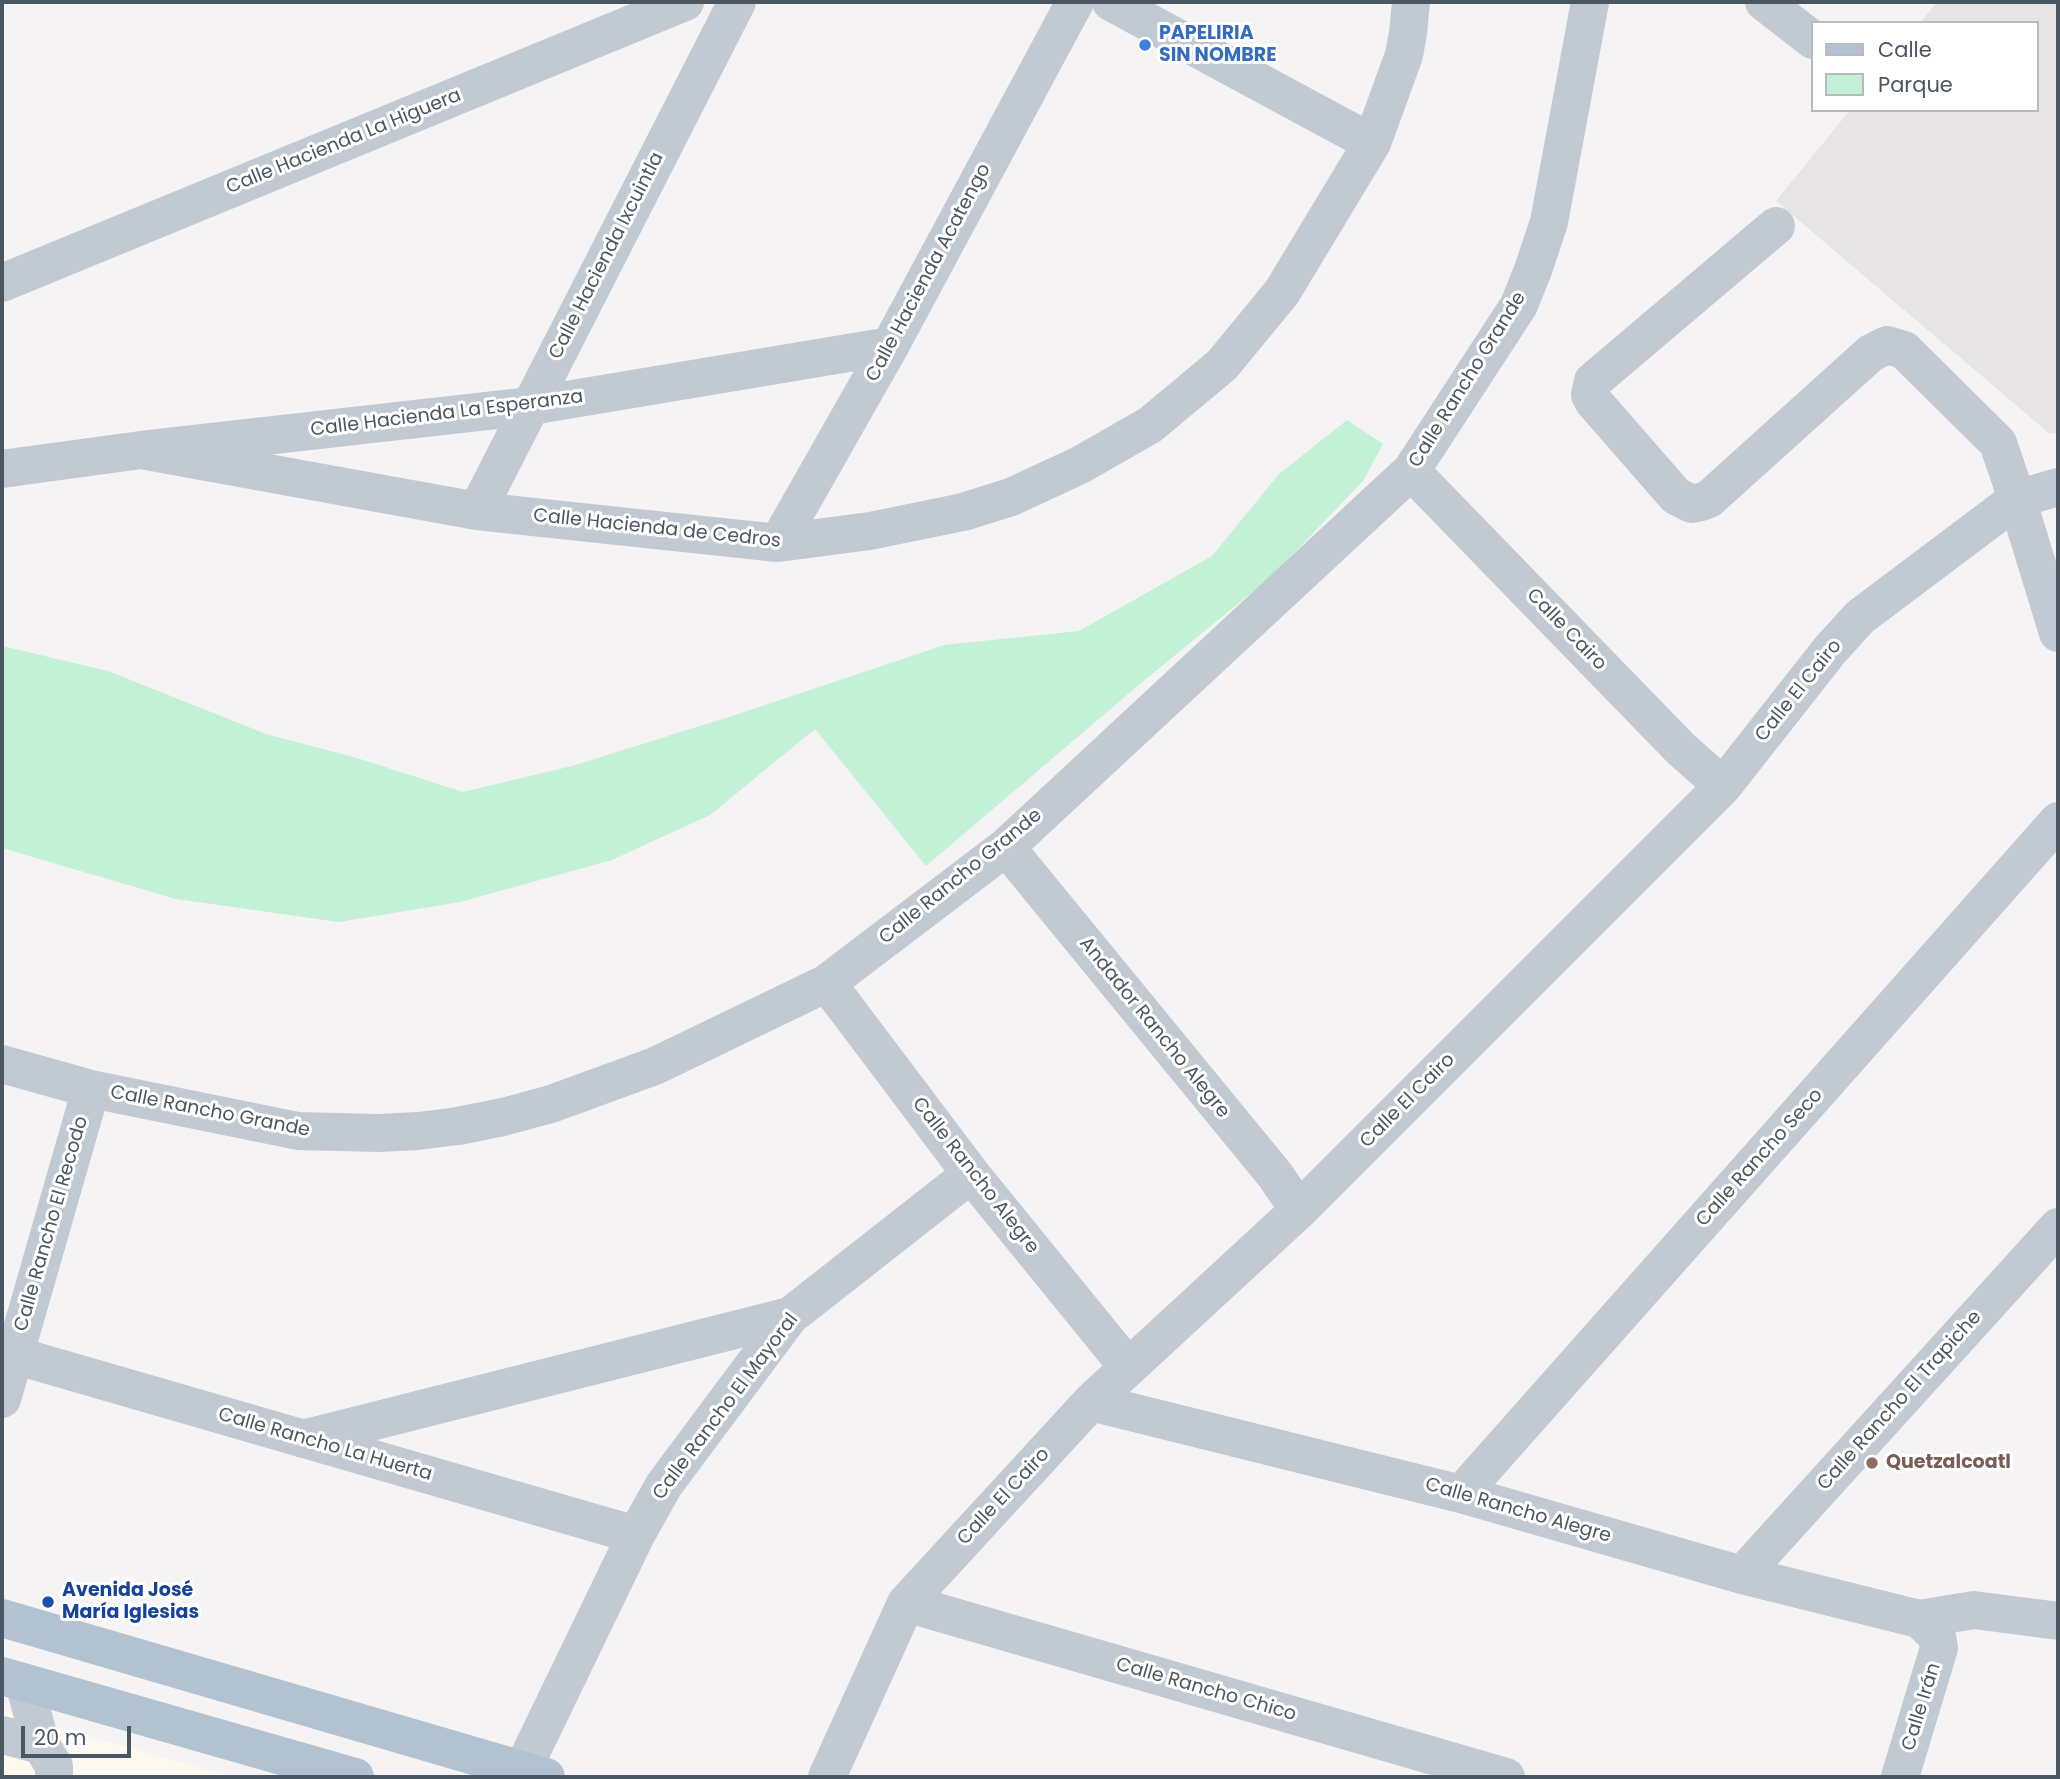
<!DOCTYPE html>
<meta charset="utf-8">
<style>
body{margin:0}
#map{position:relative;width:2060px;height:1779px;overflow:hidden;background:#f5f3f3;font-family:Poppins,sans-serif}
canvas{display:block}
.frame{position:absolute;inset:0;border:4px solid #4a5661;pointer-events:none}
.legend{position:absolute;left:1811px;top:21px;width:228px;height:91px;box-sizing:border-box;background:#fff;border:2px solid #b7bbc0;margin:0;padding:9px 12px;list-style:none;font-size:21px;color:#4a5661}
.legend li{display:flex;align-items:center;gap:14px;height:35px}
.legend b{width:35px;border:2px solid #b7bbc0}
.scale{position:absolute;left:21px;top:1726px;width:110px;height:32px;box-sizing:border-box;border:4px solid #4a5661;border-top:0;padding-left:9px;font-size:21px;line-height:24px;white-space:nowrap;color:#4a5661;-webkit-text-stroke:5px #fff;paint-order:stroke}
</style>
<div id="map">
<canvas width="2060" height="1779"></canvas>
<div class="frame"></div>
<ul class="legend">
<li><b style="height:9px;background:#b3c2d1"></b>Calle</li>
<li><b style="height:19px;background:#c3f1d5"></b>Parque</li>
</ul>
<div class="scale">20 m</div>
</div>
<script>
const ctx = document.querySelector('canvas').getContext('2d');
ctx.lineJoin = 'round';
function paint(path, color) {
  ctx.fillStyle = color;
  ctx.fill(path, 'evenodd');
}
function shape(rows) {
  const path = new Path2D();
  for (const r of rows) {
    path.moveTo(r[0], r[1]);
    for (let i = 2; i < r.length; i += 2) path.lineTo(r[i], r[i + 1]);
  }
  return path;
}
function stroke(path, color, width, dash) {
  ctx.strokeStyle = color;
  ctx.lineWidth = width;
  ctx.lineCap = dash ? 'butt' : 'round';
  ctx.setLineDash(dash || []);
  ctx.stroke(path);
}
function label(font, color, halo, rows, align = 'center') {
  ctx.font = font + ' Poppins,sans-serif';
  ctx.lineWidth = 6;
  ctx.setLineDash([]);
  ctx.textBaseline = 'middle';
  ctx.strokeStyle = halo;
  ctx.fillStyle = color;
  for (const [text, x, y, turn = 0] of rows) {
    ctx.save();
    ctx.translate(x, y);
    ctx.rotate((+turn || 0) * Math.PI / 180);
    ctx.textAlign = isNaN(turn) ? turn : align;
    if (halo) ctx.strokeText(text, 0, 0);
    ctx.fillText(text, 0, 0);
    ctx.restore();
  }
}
paint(shape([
 [2,1711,231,1777,2,1777]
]), '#fdf9ef');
paint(shape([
 [1937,2,2058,2,2058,432,2050,434,1776,201,1850,110,2037,110,2037,23,1920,23]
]), '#e6e4e5');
paint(shape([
 [1347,420,1383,444,1363,481,1273,575,1140,684,926,866,815,729,710,815,612,860,460,902,339,922,176,899,2,848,2,646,108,671,266,734,357,758,463,792,572,766,735,715,944,645,1079,631,1212,556,1279,474]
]), '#c3f1d5');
stroke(shape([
 [1111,2,1372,143],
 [1764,2,1813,40],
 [1776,226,1593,381,1590,395,1594,402,1676,496,1692,504,1701,502,1709,499,1871,353,1887,345,1904,350,1998,443,2017,499,2058,633],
 [2,283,685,2],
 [141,450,477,511,778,543,870,531,963,512,1011,497,1080,465,1150,425,1222,365,1282,292,1372,143,1404,55,1408,33,1411,2],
 [2,469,141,450,531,406,890,346],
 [1411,471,1681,749,1723,786],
 [477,511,737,2],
 [778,543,890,346,1075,2],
 [1006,847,1275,1175,1299,1210],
 [827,983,971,1174,1128,1367],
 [2,1064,91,1089,298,1131,378,1133,418,1131,458,1126,503,1117,551,1104,655,1066,827,983,1006,847,1411,471,1519,305,1533,270,1549,222,1590,2],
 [14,1355,636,1535],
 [2,1399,91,1089],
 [1091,1402,1461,1494,1742,1575,1919,1619,1937,1636,1939,1648,1900,1777],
 [303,1439,790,1316],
 [1461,1494,2058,821],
 [1742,1575,2058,1227],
 [906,1603,1506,1777],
 [1919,1619,1974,1610,2058,1621],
 [24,1683,41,1745],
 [2,1735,41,1745,54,1766,54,1777],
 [519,1777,636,1535,664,1485,790,1316,971,1174],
 [827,1777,906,1603,1091,1402,1299,1210,1723,786,1830,650,1860,617,2017,499,2058,487]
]), '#c1cad2', 38);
stroke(shape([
 [2,1618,546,1777],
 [2,1676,355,1777]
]), '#b3c2d1', 38);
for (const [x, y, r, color] of [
 [1145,45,7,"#3f7fe0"],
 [1872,1463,7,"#8d6e63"],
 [48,1602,7,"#1a4fb4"]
]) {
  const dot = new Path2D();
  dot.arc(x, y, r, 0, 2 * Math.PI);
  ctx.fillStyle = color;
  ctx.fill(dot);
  stroke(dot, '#fff', 2.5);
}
label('bold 19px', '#366cbe', '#fff', [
 ["PAPELIRIA",1159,34],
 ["SIN NOMBRE",1159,56]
], 'left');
label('19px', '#4a5661', '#fff', [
 ["Calle Hacienda La Higuera",344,142,-22],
 ["Calle Hacienda Ixcuintla",607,256,-63],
 ["Calle Hacienda Acatengo",929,273,-62],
 ["Calle Rancho Grande",1468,380,-58],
 ["Calle Hacienda La Esperanza",447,414,-7],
 ["Calle Hacienda de Cedros",657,529,6],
 ["Calle Cairo",1566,630,46],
 ["Calle El Cairo",1799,691,-51],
 ["Calle Rancho Grande",961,877,-39],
 ["Andador Rancho Alegre",1154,1028,51],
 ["Calle El Cairo",1408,1101,-45],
 ["Calle Rancho Grande",210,1112,11],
 ["Calle Rancho Seco",1760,1158,-48],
 ["Calle Rancho Alegre",975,1176,52],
 ["Calle Rancho El Recodo",52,1224,-74],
 ["Calle Rancho El Trapiche",1900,1401,-48],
 ["Calle Rancho El Mayoral",726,1407,-53],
 ["Calle Rancho La Huerta",325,1445,16],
 ["Calle El Cairo",1004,1497,-47],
 ["Calle Rancho Alegre",1518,1511,16],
 ["Calle Rancho Chico",1206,1690,16],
 ["Calle Irán",1922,1707,-73]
]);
label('bold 19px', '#785e54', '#fff', [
 ["Quetzalcoatl",1886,1463]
], 'left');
label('bold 19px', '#164399', '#fff', [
 ["Avenida José",62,1591],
 ["María Iglesias",62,1613]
], 'left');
</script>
